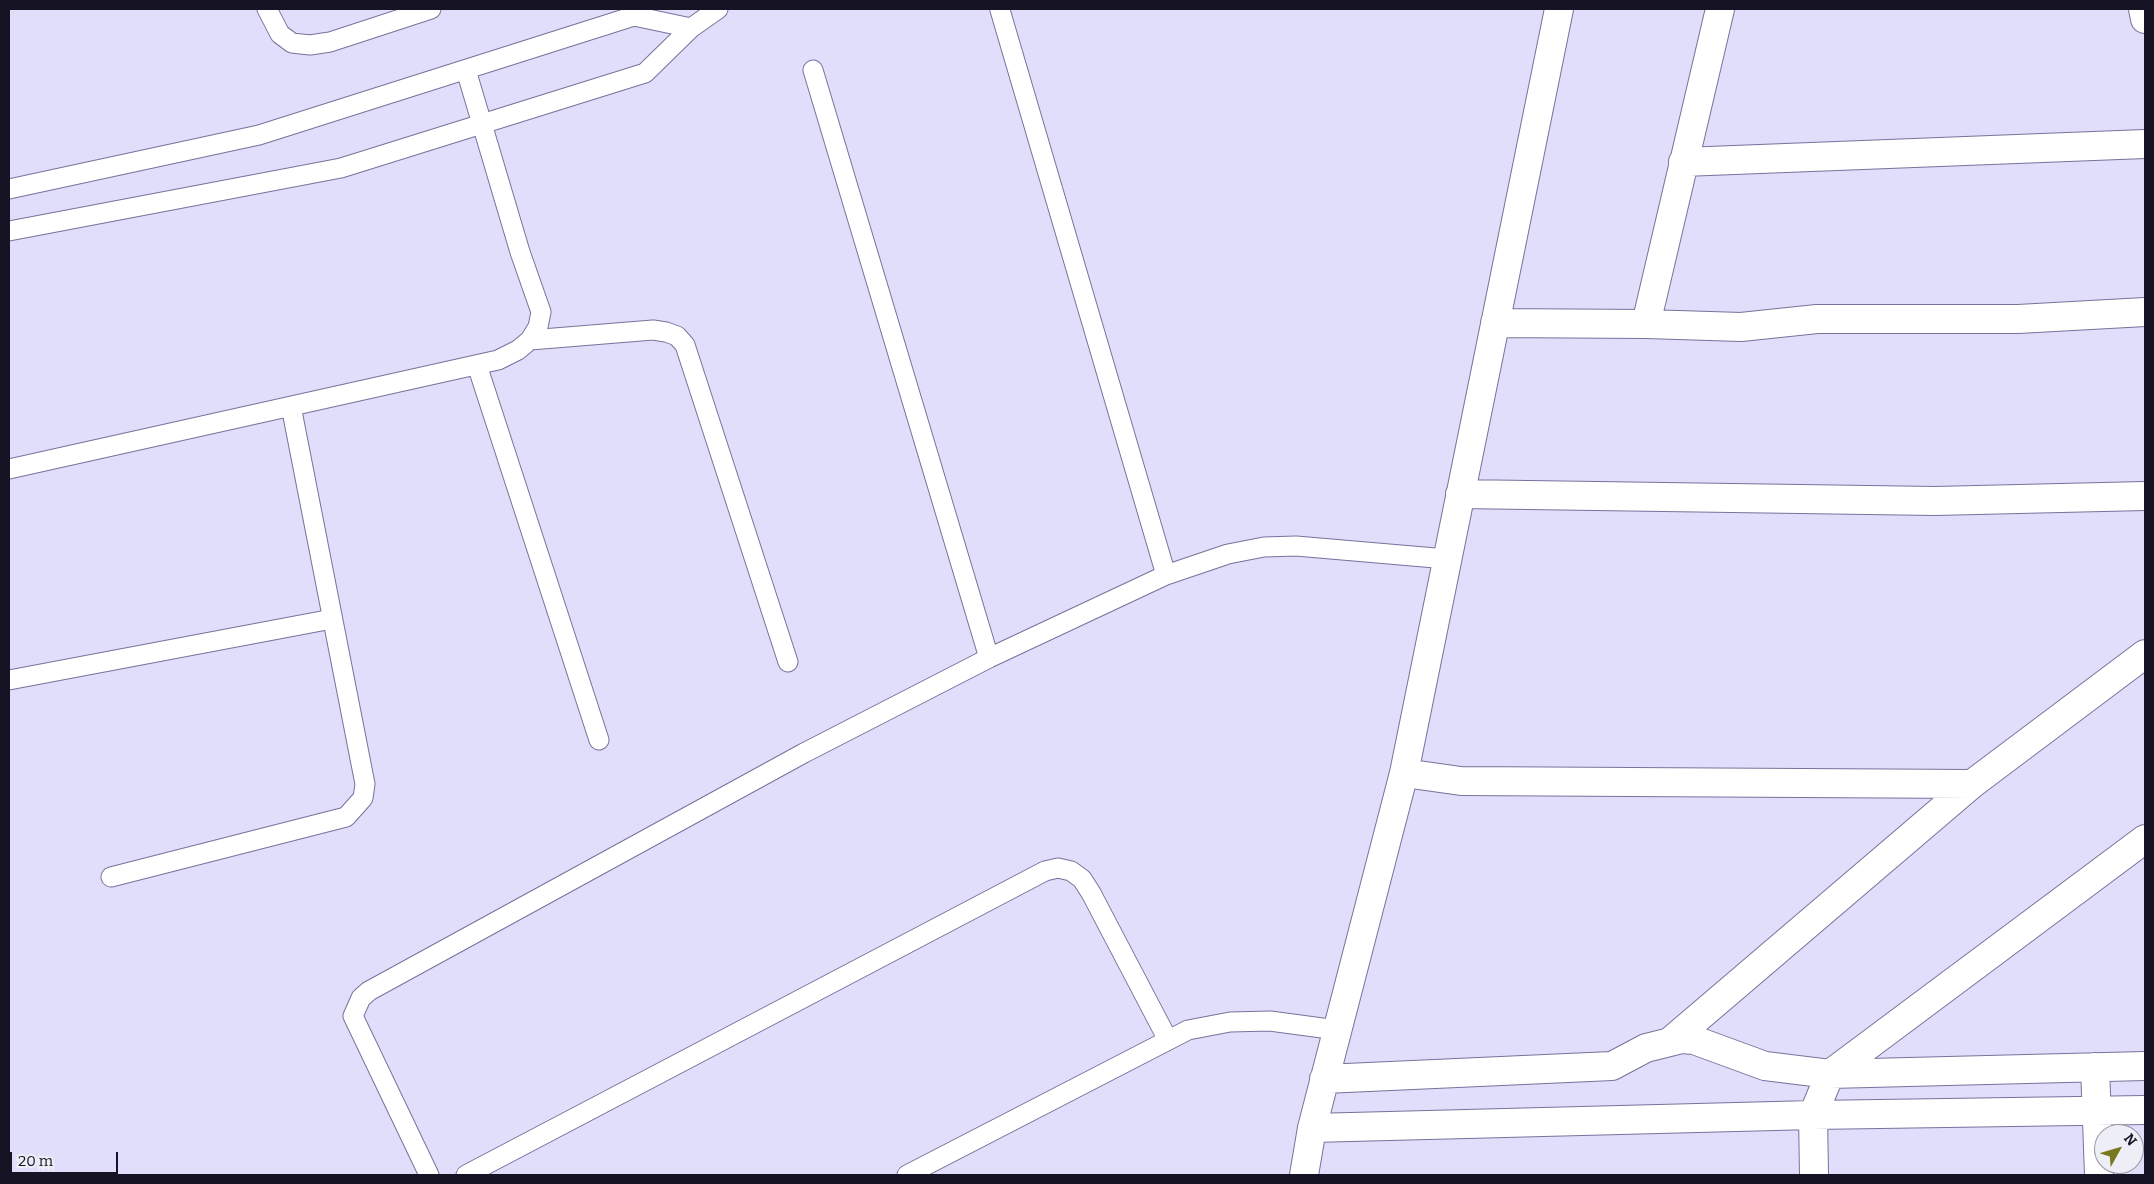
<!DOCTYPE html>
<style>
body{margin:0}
#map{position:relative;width:2154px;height:1184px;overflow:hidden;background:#e0defa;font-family:Bitter,serif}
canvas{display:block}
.frame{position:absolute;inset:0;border:10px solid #161424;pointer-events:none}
.north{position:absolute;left:2094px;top:1124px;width:50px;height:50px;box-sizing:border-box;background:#eeeef7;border:1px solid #9897a3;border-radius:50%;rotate:51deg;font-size:14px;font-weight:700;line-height:20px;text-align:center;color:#161424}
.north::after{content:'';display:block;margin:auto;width:18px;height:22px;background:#78771d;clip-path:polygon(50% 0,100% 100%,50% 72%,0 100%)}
.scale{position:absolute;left:10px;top:1152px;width:108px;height:22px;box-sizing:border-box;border:2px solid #161424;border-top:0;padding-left:6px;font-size:15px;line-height:18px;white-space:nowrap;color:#161424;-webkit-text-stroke:4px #eeeef7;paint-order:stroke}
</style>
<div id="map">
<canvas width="2154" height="1184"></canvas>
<div class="frame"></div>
<div class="north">N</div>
<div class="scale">20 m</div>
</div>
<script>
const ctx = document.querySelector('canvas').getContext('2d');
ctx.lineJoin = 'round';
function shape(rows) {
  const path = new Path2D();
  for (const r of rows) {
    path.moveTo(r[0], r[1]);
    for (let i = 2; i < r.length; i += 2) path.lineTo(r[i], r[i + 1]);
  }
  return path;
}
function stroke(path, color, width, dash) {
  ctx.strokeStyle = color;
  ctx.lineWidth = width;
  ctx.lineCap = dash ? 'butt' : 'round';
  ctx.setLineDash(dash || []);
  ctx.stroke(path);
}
const service = shape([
 [267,9,280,34,292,43,310,45,330,42,431,9],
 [1000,10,1166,575],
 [813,70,989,658],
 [9,189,259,135,634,16,691,28],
 [9,231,341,168,645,73,691,28,718,9],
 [530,340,653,330,666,332,677,336,685,345,788,662],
 [477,365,599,740],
 [9,469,498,360,518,350,530,340,538,327,541,312,520,252,466,70],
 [9,680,332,619],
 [111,877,346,817,363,798,365,784,291,406],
 [429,1175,353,1016,361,998,369,991,804,753,989,658,1166,575,1228,554,1264,547,1296,546,1447,559],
 [466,1175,1045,871,1058,868,1071,871,1082,879,1091,893,1168,1040],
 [907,1175,1188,1030,1230,1022,1270,1021,1337,1030]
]);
const minor = shape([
 [2143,9,2145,19],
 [1683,162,2145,144],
 [1495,323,1646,324,1741,327,1817,319,2018,319,2145,312],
 [1646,324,1720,9],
 [1460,494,1935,501,2145,496],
 [1404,773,1461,781,1972,784],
 [1672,1040,1972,784,2145,654],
 [2095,1067,2099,1175],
 [1324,1079,1612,1066,1646,1048,1682,1039,1694,1040,1765,1066,1830,1074,2145,1066],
 [1312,1128,1813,1115,2145,1110],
 [1304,1175,1312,1128,1404,773,1559,9],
 [1814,1175,1813,1115,1830,1074,2145,839]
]);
stroke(service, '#76739b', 21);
stroke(minor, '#76739b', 30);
stroke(service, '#fff', 19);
stroke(minor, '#fff', 28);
</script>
